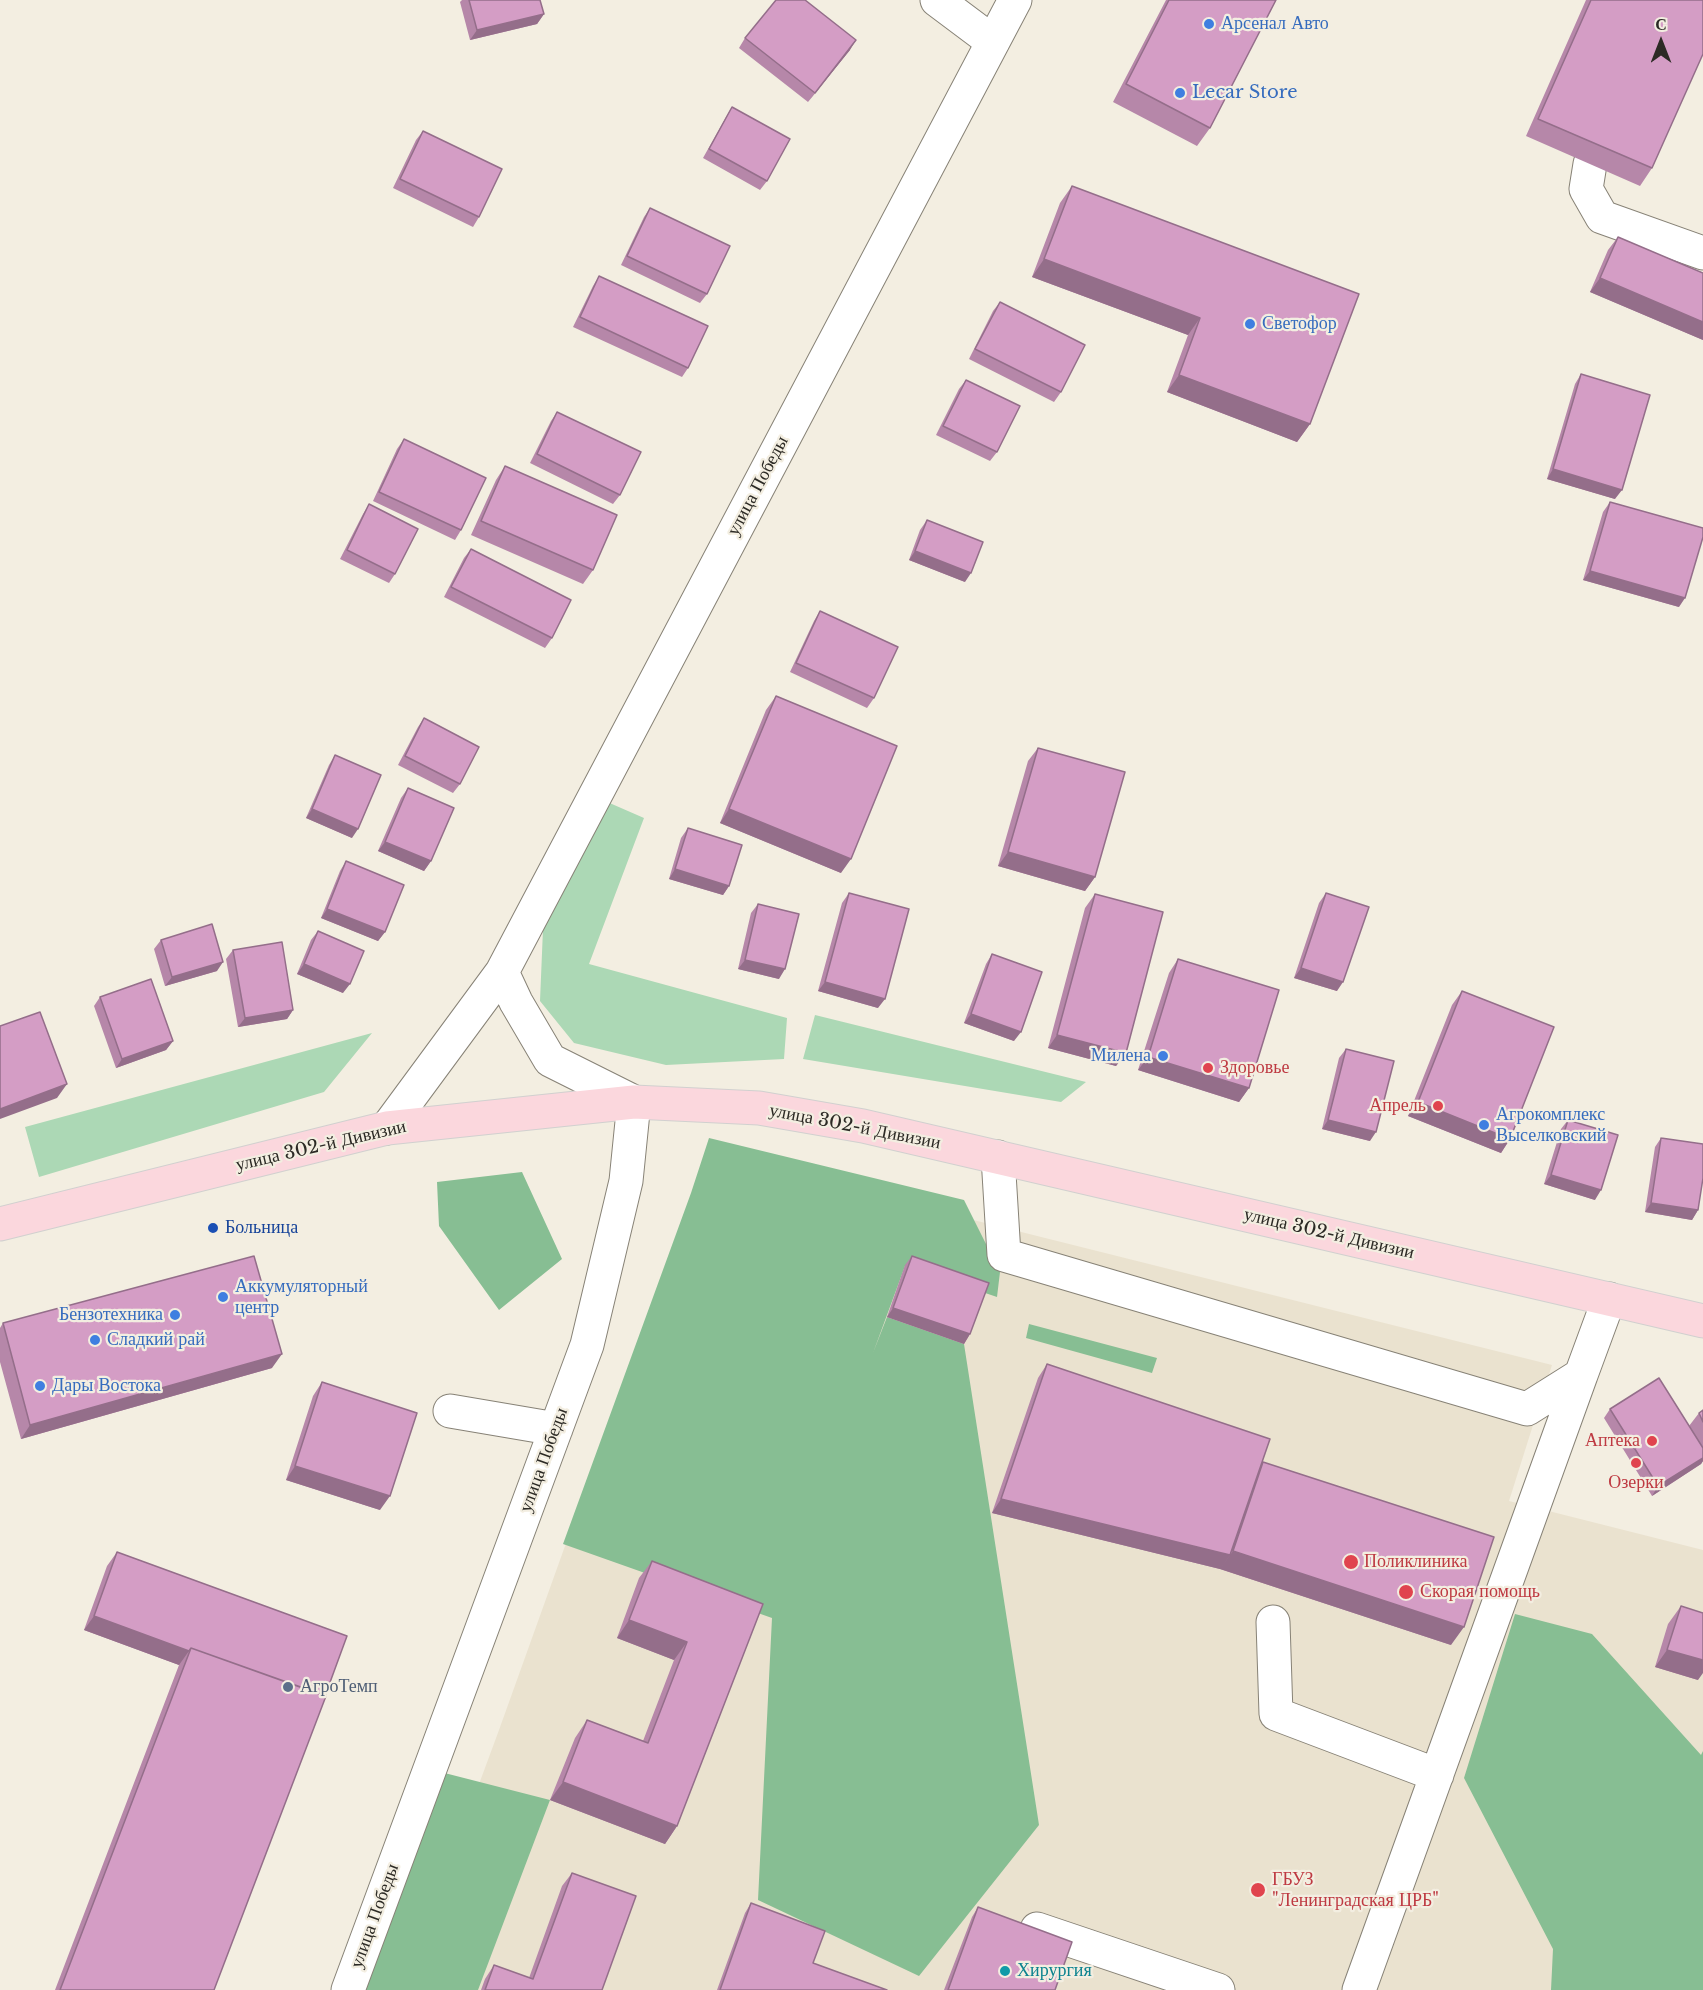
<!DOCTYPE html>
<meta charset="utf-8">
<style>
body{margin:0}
#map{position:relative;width:1703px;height:1990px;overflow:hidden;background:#f3eee1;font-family:"Libre Baskerville",serif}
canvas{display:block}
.north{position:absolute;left:1631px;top:12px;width:60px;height:60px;-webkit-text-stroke:4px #f3eee1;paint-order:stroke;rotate:0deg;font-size:16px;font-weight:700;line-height:24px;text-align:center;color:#2c2a25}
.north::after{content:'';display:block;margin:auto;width:21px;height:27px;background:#2c2a25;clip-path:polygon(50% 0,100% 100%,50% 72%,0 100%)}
</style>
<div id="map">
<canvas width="1703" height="1990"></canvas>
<div class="north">С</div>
</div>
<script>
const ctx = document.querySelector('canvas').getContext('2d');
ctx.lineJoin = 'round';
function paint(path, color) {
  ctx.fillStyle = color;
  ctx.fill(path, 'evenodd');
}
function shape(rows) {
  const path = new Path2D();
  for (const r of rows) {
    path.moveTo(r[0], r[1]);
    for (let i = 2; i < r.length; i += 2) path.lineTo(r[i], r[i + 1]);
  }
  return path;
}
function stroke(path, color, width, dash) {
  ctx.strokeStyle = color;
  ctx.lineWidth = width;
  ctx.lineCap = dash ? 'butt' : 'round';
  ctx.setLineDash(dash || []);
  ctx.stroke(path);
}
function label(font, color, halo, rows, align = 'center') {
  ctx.font = font + ' "Libre Baskerville",serif';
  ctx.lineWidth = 4.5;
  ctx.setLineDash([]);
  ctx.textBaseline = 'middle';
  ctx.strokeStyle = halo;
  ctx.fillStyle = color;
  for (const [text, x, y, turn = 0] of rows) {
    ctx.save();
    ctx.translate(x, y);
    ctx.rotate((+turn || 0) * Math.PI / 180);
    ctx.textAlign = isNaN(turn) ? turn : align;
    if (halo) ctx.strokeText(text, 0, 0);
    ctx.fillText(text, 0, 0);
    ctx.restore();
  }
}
paint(shape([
 [706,1153,1552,1365,1509,1501,1703,1550,1703,1990,403,1990,499,1730]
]), '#eae2cf');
paint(shape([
 [605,801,644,818,589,964,787,1018,784,1059,666,1065,574,1043,540,1001,543,929],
 [815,1015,1086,1082,1061,1102,803,1059],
 [372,1033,324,1092,39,1177,25,1127]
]), '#acd8b5');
paint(shape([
 [709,1138,964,1200,1000,1272,997,1297,905,1266,873,1353,887,1317,964,1344,1039,1825,919,1976,758,1900,772,1618,563,1544,691,1193],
 [522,1172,562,1259,499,1310,439,1226,437,1182],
 [1029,1324,1157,1358,1152,1373,1026,1338],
 [1515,1614,1592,1634,1701,1755,1703,1751,1703,1990,1551,1990,1553,1949,1464,1778],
 [425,1768,550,1800,478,1990,353,1990]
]), '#87be93');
const minor = shape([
 [937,0,993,42],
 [1590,164,1586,189,1602,217,1703,253],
 [387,1128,502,972,1015,0],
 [998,1157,1004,1255,1527,1409,1581,1375,1609,1299],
 [450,1411,556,1429],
 [1273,1622,1276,1714,1437,1775],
 [1037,1929,1218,1990],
 [348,1990,587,1345,626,1181,634,1102,550,1060,516,1002,502,972],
 [1359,1990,1581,1375]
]);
const major = shape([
 [0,1224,387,1128,634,1102,759,1108,863,1126,1703,1321]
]);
stroke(minor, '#878276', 35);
stroke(major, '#d1d0cf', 35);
stroke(minor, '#fff', 33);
stroke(major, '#fbd7dd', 33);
paint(shape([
 [462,0,540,0,544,14,537,24,470,40,460,2],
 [1166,0,1276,0,1210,128,1197,146,1113,102],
 [1586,0,1703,0,1652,168,1640,186,1526,136],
 [745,38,850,50,808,102,739,48],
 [732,107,767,181,760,190,703,158,726,117],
 [423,131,479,217,473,227,393,188,416,140],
 [1072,186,1310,424,1297,442,1167,392,1188,335,1032,277,1060,203],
 [650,208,707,294,700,303,621,265,644,217],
 [1618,237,1703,273,1703,340,1590,292,1608,250],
 [599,276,688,368,682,377,573,327,593,286],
 [1000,302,1061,392,1054,402,969,359,993,311],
 [1581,374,1615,499,1547,479,1575,384],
 [966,380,997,452,990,461,936,435,959,389],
 [557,412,620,495,613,504,530,463,551,421],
 [404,439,461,530,455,540,373,501,397,449],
 [505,466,593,570,583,584,471,535,496,480],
 [1610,502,1679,607,1583,580,1603,512],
 [369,504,395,574,389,583,340,559,363,514],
 [927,520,965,582,909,560,920,530],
 [471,549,552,638,545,648,444,597,464,558],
 [820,611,874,698,867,708,790,672,814,621],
 [776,696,841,873,720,823,766,710],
 [424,718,460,784,453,793,398,765,418,727],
 [1038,748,1095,877,1085,891,998,866,1028,761],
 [335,755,352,838,306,818,329,765],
 [408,788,431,861,424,871,378,851,401,798],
 [688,828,729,886,723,895,669,879,681,838],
 [346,861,385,932,378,941,321,918,340,871],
 [849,893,878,1008,818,991,842,903],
 [1326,893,1337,991,1294,978,1319,903],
 [1095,894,1126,1053,1116,1066,1048,1048,1085,908],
 [758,904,779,979,738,969,751,913],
 [318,931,343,993,297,974,311,940],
 [161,940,217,971,165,986,154,949],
 [233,950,293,1010,287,1019,238,1027,226,959],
 [992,954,1014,1041,964,1023,986,964],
 [1178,959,1249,1088,1239,1102,1138,1070,1169,973],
 [1462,991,1510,1139,1501,1153,1408,1116,1452,1005],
 [100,997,173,1041,166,1050,116,1068,94,1006],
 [1346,1049,1370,1141,1322,1129,1339,1058],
 [1568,1120,1595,1200,1544,1184,1561,1129],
 [1661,1138,1698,1210,1692,1220,1645,1212,1655,1147],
 [912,1256,970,1334,964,1344,887,1317,905,1265],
 [3,1323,272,1368,21,1439,0,1362,0,1328],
 [1047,1364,1261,1465,1263,1462,1451,1645,1220,1569,992,1513,1038,1378],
 [322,1382,380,1510,286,1480,313,1396],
 [1610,1409,1689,1426,1699,1413,1703,1410,1703,1461,1701,1464,1652,1496,1604,1418],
 [117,1552,347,1636,214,1990,55,1990,179,1665,84,1630,107,1566],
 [652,1561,763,1604,677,1826,665,1844,550,1800,575,1738,587,1720,643,1741,674,1660,617,1638,639,1578],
 [1681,1606,1698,1680,1655,1667,1668,1624],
 [572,1873,602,1990,481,1990,485,1979,494,1965,529,1978,562,1886],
 [751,1903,813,1963,887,1990,717,1990,745,1913],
 [978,1907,1055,1990,944,1990,972,1917]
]), '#b687a9');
paint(shape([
 [544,14,537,24,470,40,477,30],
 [856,40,850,50,808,102,815,93],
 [1044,259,1200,318,1188,335,1032,277],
 [1600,278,1703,322,1703,340,1590,292],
 [1179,375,1310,424,1297,442,1167,392],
 [1553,469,1622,490,1615,499,1547,479],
 [915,551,971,573,965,582,909,560],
 [1590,571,1685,598,1679,607,1583,580],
 [312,809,358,829,352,838,306,818],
 [729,809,851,859,841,873,720,823],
 [385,842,431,861,424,871,378,851],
 [1008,852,1095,877,1085,891,998,866],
 [675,869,729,886,723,895,669,879],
 [327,909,385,932,378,941,321,918],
 [745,960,785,969,779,979,738,969],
 [223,962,217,971,165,986,172,977],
 [304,964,350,984,343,993,297,974],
 [1301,968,1343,982,1337,991,1294,978],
 [825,982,885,999,878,1008,818,991],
 [293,1010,287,1019,238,1027,245,1018],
 [971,1014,1021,1032,1014,1041,964,1023],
 [1057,1035,1126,1053,1116,1066,1048,1048],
 [173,1041,166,1050,116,1068,122,1059],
 [1148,1057,1249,1088,1239,1102,1138,1070],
 [67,1084,57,1098,0,1119,0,1109],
 [1418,1102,1510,1139,1501,1153,1408,1116],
 [1328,1120,1376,1132,1370,1141,1322,1129],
 [1551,1175,1601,1190,1595,1200,1544,1184],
 [1651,1203,1698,1210,1692,1220,1645,1212],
 [893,1308,970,1334,964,1344,887,1317],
 [282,1354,272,1368,21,1439,30,1425],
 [1703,1458,1703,1461,1701,1464,1652,1496,1658,1486],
 [295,1466,390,1496,380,1510,286,1480],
 [1001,1499,1230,1555,1220,1569,992,1513],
 [1233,1551,1464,1627,1451,1645,1220,1569],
 [94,1616,189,1651,179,1665,84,1630],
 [629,1620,687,1642,674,1660,617,1638],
 [1667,1650,1703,1660,1703,1673,1698,1680,1655,1667],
 [563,1782,677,1826,665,1844,550,1800]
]), '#946e8a');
const building = shape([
 [469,0,540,0,544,14,477,30,469,0],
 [776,0,805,0,856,40,815,93,745,38,776,0],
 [1169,0,1276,0,1210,128,1126,84,1169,0],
 [1591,0,1703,0,1703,54,1652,168,1538,119,1591,0],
 [732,107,790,139,767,181,709,149,732,107],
 [423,131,502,169,479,217,400,179,423,131],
 [1072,186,1359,294,1310,424,1179,375,1200,318,1044,259,1072,186],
 [650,208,730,246,707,294,627,256,650,208],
 [1618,237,1703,273,1703,322,1600,278,1618,237],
 [599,276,708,326,688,368,580,317,599,276],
 [1000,302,1085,345,1061,392,975,349,1000,302],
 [1581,374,1650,395,1622,490,1553,469,1581,374],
 [966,380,1020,406,997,452,943,426,966,380],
 [557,412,641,452,620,495,537,454,557,412],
 [404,439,486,478,461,530,379,492,404,439],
 [505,466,617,515,593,570,481,521,505,466],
 [1610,502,1703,528,1703,537,1685,598,1590,571,1610,502],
 [369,504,418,529,395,574,347,550,369,504],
 [927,520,983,542,971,573,915,551,927,520],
 [471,549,571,600,552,638,451,587,471,549],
 [820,611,898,647,874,698,796,663,820,611],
 [776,696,897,746,851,859,729,809,776,696],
 [424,718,479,747,460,784,405,756,424,718],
 [1038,748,1125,772,1095,877,1008,852,1038,748],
 [335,755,381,775,358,829,312,809,335,755],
 [408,788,454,808,431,861,385,842,408,788],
 [688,828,742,845,729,886,675,869,688,828],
 [346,861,404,885,385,932,327,909,346,861],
 [849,893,909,909,885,999,825,982,849,893],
 [1326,893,1369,907,1343,982,1301,968,1326,893],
 [1095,894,1163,912,1126,1053,1057,1035,1095,894],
 [758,904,799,914,785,969,745,960,758,904],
 [212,924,223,962,172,977,161,940,212,924],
 [318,931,364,951,350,984,304,964,318,931],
 [282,942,293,1010,245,1018,233,950,282,942],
 [992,954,1042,972,1021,1032,971,1014,992,954],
 [1178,959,1279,990,1249,1088,1148,1057,1178,959],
 [151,979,173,1041,122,1059,100,997,151,979],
 [1462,991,1554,1027,1510,1139,1418,1102,1462,991],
 [40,1012,67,1084,0,1109,0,1026,40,1012],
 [1346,1049,1394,1061,1376,1132,1328,1120,1346,1049],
 [1568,1120,1618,1135,1601,1190,1551,1175,1568,1120],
 [1661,1138,1703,1144,1703,1178,1698,1210,1651,1203,1661,1138],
 [254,1256,282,1354,30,1425,3,1323,254,1256],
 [912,1256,989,1283,970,1334,893,1308,912,1256],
 [1047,1364,1270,1439,1230,1555,1001,1499,1047,1364],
 [1659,1378,1703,1448,1703,1458,1658,1486,1610,1409,1659,1378],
 [322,1382,417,1413,390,1496,295,1466,322,1382],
 [1703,1410,1703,1422,1699,1413,1703,1410],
 [1263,1462,1494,1537,1464,1627,1233,1551,1263,1462],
 [117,1552,347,1636,325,1696,191,1648,189,1651,94,1616,117,1552],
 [652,1561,763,1604,677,1826,563,1782,587,1720,648,1743,687,1642,629,1620,652,1561],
 [1681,1606,1703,1613,1703,1660,1667,1650,1681,1606],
 [191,1648,326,1696,214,1990,60,1990,191,1648],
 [572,1873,636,1896,602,1990,485,1990,494,1965,533,1979,572,1873],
 [751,1903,825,1931,813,1963,887,1990,720,1990,751,1903],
 [978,1907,1072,1942,1055,1990,948,1990,978,1907]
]);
paint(building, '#d49dc5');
stroke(building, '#946e8a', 1.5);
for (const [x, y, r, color] of [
 [1209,24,6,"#3f7fe0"],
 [1180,93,6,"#3f7fe0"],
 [1250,324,6,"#3f7fe0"],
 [1163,1056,6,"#3f7fe0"],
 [1208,1068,6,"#e0444e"],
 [1438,1106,6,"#e0444e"],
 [1484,1125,6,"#3f7fe0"],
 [213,1228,6,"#1a4fb4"],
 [223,1297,6,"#3f7fe0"],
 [175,1315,6,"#3f7fe0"],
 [95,1340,6,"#3f7fe0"],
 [40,1386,6,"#3f7fe0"],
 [1652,1441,6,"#e0444e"],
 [1636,1463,6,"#e0444e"],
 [1351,1562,8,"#e0444e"],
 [1406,1592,8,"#e0444e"],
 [288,1687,6,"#5c6f8a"],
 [1258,1890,8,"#e0444e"],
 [1005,1971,6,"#0f9aa8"]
]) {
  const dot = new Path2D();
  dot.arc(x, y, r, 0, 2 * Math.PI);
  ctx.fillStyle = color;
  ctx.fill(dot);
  stroke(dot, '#f3eee1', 2);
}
label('18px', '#366cbe', '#f3eee1', [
 ["Арсенал Авто",1221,24],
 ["Lecar Store",1192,93],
 ["Светофор",1262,324],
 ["Милена",1151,1056,"right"],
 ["Агрокомплекс",1496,1115],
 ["Выселковский",1496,1136],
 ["Аккумуляторный",235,1287],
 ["центр",235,1308],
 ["Бензотехника",163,1315,"right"],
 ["Сладкий рай",107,1340],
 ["Дары Востока",52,1386]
], 'left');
label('18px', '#2c2a25', '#f3eee1', [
 ["улица Победы",758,486,-62],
 ["улица 302-й Дивизии",855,1127,11],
 ["улица 302-й Дивизии",321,1146,-13],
 ["улица 302-й Дивизии",1329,1234,13],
 ["улица Победы",544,1460,-70],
 ["улица Победы",375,1916,-70]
]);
label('18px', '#be3a42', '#f3eee1', [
 ["Здоровье",1220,1068],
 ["Апрель",1426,1106,"right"],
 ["Аптека",1640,1441,"right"],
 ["Озерки",1636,1483,"center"],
 ["Поликлиника",1364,1562],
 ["Скорая помощь",1420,1592],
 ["ГБУЗ",1272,1880],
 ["\"Ленинградская ЦРБ\"",1272,1901]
], 'left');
label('18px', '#164399', '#f3eee1', [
 ["Больница",225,1228]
], 'left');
label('18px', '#4e5e75', '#f3eee1', [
 ["АгроТемп",300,1687]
], 'left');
label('18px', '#0d838f', '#f3eee1', [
 ["Хирургия",1017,1971]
], 'left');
</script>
